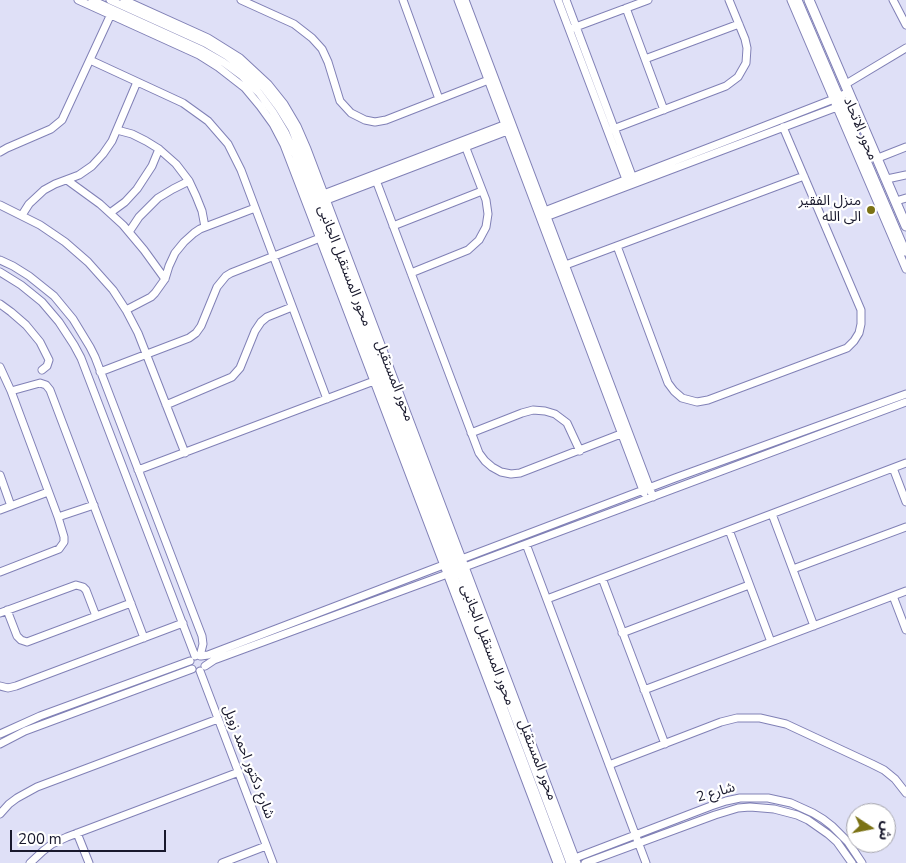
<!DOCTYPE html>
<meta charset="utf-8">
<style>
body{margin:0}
#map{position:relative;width:906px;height:863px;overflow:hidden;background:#dfe0f7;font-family:"Nunito Sans","Noto Sans Arabic",sans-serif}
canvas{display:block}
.north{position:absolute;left:846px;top:803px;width:50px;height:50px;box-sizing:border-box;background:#fff;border:1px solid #a3a3ab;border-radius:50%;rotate:101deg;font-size:14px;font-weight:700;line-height:20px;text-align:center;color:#19192d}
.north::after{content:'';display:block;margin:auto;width:18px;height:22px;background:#7b7214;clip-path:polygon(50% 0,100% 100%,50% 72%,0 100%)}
.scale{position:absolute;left:10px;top:830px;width:156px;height:22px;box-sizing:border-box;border:2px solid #19192d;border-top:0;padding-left:6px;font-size:15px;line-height:18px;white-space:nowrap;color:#19192d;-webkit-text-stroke:4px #fff;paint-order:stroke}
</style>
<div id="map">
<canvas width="906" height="863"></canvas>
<div class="north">ش</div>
<div class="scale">200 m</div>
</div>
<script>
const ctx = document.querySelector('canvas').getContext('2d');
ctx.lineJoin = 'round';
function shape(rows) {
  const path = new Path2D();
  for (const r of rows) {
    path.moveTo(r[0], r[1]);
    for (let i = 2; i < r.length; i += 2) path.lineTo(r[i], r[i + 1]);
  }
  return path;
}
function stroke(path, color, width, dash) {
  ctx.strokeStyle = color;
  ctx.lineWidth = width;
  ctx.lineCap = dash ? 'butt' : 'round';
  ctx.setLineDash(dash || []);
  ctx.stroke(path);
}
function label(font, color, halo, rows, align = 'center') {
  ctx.font = font + ' "Nunito Sans","Noto Sans Arabic",sans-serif';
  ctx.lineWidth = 4.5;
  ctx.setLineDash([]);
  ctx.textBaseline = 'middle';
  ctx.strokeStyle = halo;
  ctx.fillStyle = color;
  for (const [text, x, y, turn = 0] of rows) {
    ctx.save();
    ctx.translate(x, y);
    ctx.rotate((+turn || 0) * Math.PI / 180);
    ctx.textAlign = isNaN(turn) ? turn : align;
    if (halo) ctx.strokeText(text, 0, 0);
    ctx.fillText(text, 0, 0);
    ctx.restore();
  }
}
const minor = shape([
 [78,0,199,55,218,67,245,88,260,106,273,124,284,145,312,218,557,863],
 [92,0,202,50,223,62,242,76,259,93,273,112,285,132,295,154,562,863],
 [110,0,205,43,227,56,246,71,264,88,279,108,292,129,301,152,570,863],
 [124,0,208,38,240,58,268,84,284,104,297,126,307,149,577,863],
 [241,0,294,24,312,38,322,49,328,62,340,101,351,113,365,120,375,122,386,120,491,79],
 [403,0,439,99],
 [458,0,644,493],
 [465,0,653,497],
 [558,0,627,182],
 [566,0,634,181],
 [791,0,906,269],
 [798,0,906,252],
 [893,0,906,25],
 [626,8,664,110],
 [573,28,648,0],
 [645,59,739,24],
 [90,60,183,103,208,121,228,144,241,170,327,399],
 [846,84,906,48],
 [117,130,132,134,146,141,159,149,176,164,189,181,196,196,202,211,205,227],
 [608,131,726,86,738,77,746,63,747,48,745,39,729,0],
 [0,152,7,148,51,129,62,120,111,14,113,13],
 [878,158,906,147],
 [374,175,479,453,485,461,492,467,501,472,511,474,520,473,626,432],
 [887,179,906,175],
 [67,180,100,204,123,225,144,250,165,279],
 [321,195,509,123],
 [324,201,510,130],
 [896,201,906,198],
 [0,205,40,225,65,242,88,262,113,290,126,310,138,333,185,453],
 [542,212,739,136,834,99,849,92],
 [110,213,125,202,137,189,152,166,159,149],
 [22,215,29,204,44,190,55,184,79,175,92,166,103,154,112,141,137,82],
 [543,218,853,101],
 [393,226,482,191],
 [129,232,139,217,158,198,173,189,189,181],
 [617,246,668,383,674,391,682,398,697,402,708,400,847,348,854,341,859,333,861,324,861,310,783,127],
 [0,260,13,266,29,276,54,296,73,319,90,347,95,357,202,636,203,644,200,656],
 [563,266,804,176],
 [0,272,21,285,42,302,59,322,74,345,81,358,195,656],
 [411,273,468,250,479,240,486,227,488,214,486,200,464,143],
 [0,304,11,312,26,325,40,342,49,360,47,366,42,370],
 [126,310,151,297,155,293,165,279,169,266,175,253,184,242,194,233,200,229,255,208],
 [0,367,11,391,58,517,64,537,64,542,59,549,0,572],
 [100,372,189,338,196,333,201,326,217,287,226,276,231,273,320,238],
 [11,391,40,383,46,385,50,390,144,638],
 [166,405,232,377,240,368,255,331,261,322,267,317,292,307],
 [471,433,522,413,533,410,545,411,555,414,567,423,580,451],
 [893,468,906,502],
 [138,470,374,381],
 [0,475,11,506],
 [0,510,48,492],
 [772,514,814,626],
 [58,517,94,505],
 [729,530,771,642],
 [526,544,646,863],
 [459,560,675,478,906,394],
 [462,568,906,402],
 [793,569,906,527],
 [602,578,665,744],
 [893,596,906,630],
 [547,599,906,463],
 [7,610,17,636,21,640,27,642,131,603],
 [0,613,76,585,83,587,86,590,96,616],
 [622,633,749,585],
 [201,656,208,655,446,564],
 [205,666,214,660,450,573],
 [200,671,273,863],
 [0,686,8,688,16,686,183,623],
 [644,690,906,591],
 [0,734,40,716,190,661],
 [0,744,25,731,192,669],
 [609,765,721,722,737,718,760,718,786,724,872,764,884,770,895,779,906,793],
 [0,814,9,804,17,798,37,787,218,719],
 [77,833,89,863],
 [570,860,711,806,726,801,740,798,768,798,791,803,813,813,823,819,832,826,848,842,862,863],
 [30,863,43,851,52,844,67,837,239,772],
 [222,863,266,846],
 [585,863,715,815,738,808,750,807,774,809,797,815,808,820,828,834,837,842,852,863]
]);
const major = shape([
 [809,0,906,226]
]);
stroke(minor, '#8181b6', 9);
stroke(major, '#8181b6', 11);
stroke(minor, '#fff', 7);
stroke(major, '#fff', 9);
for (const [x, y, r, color] of [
 [871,210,5,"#7b7214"]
]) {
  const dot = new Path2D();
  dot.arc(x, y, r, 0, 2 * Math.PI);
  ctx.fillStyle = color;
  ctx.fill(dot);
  stroke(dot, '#fff', 2);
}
label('14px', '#19192d', '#fff', [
 ["محور الاتحاد",860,129,67],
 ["محور المستقبل الجانبى",344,266,69],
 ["محور المستقبل",394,381,69],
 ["محور المستقبل الجانبى",487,645,69],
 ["محور المستقبل",537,760,69],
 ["شارع دكتور احمد زويل",248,762,69],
 ["شارع 2",716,793,-16]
]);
label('14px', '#19192d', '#fff', [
 ["منزل الفقير",861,202],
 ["الى الله",861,218]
], 'right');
</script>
